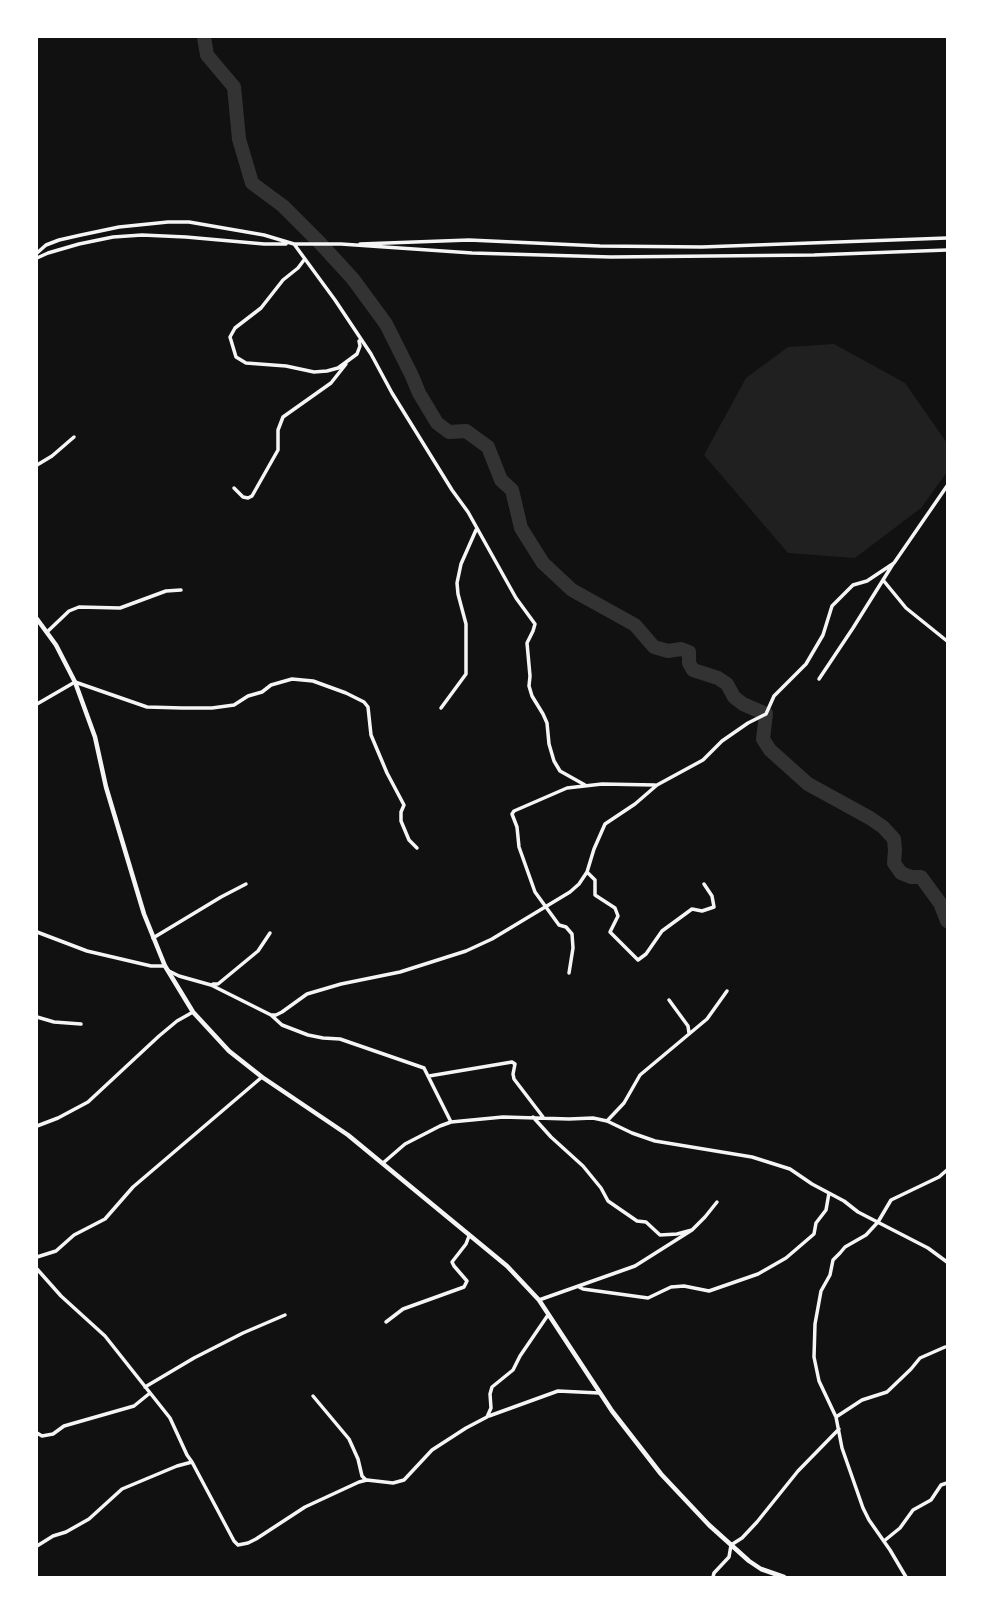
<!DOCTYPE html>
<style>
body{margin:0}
#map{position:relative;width:984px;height:1614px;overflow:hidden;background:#111;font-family:"Archivo Narrow",sans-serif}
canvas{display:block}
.frame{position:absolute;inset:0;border:38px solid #fff;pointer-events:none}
</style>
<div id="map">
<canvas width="984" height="1614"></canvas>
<div class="frame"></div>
</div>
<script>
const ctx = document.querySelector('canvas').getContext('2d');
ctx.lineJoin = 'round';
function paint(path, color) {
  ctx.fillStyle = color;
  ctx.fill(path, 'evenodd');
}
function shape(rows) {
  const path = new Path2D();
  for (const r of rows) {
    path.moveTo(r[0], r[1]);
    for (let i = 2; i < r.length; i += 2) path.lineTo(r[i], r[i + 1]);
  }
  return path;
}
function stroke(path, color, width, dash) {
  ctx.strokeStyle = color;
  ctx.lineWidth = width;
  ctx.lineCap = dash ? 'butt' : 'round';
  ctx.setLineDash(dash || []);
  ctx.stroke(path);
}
paint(shape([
 [834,344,905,383,947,443,947,472,921,508,855,558,788,553,704,455,746,378,788,347]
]), '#202020');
stroke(shape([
 [204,37,207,55,234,87,239,139,252,183,283,206,320,243,353,279,386,324,412,376,419,393,437,423,449,432,466,431,488,447,501,480,512,490,521,528,543,563,572,590,635,625,654,647,668,651,681,649,689,652,689,663,693,670,718,678,727,684,734,697,743,704,766,714,763,739,770,750,808,784,870,818,883,827,894,839,895,850,894,863,901,873,911,877,921,877,940,903,947,921]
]), '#333', 14);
stroke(shape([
 [294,244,335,300,371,354,392,393,452,490,468,512,516,598,535,624,533,631,527,643,530,676,529,686,532,696,543,714,547,723,549,744,554,761,560,771,585,785],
 [360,244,469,240,600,246,702,247,947,238],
 [37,253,46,245,59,240,81,235,119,227,168,222,189,222,264,235,294,244,341,244,472,253,611,257,814,255,947,250],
 [37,258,48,253,79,244,113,237,142,235,186,237,264,244,286,244],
 [304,260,298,268,283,280,261,308,235,328,230,337,236,357,246,363,286,366,314,372,327,371,338,368,357,354,360,346,359,341],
 [37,465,52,456,74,437],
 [234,488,243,497,248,498,252,496,278,450,278,430,283,417,331,383,346,364],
 [883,580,906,608,947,641],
 [47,632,69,611,79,607,120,608,166,591,181,590],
 [819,679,853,628,893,564],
 [37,704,75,682,147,707,182,708,212,708,234,705,248,696,262,692,271,685,292,679,313,681,346,693,364,702,368,707,371,735,387,773,404,805,401,812,401,821,409,840,417,848],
 [441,708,466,674,466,624,458,594,457,583,461,564,476,530],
 [587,872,595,880,595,895,615,908,618,916,610,932,638,960,646,954,662,931,692,909,702,911,714,907,712,896,704,884],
 [37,932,87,951,151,966,165,966],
 [153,938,221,897,246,884],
 [169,971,179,976,211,985,271,1015,282,1025,308,1035,323,1038,340,1039,424,1068,451,1122],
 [569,973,573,948,572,934,566,927,559,925,535,892,519,847,517,827,512,814,514,811,567,788,602,784,655,785],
 [213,984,218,984,258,951,270,933],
 [669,1000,688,1026,689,1033],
 [271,1015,276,1015,282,1012,307,994,341,984,400,972,466,951,492,939,570,892,579,884,587,872,594,849,605,824,635,804,657,785,703,760,722,741,748,723,766,714,774,696,806,664,823,635,832,606,853,585,867,581,894,563,947,486],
 [37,1017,54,1022,81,1024],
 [429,1076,512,1062,515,1064,513,1074,514,1079,543,1117],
 [533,1117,551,1137,583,1166,601,1188,608,1201,637,1221,646,1222,660,1235,677,1234,692,1230],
 [607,1121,624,1103,640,1075,707,1019,727,991],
 [37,1126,58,1118,88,1102,159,1036,177,1021,193,1012],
 [383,1163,405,1144,440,1126,451,1122,503,1117,569,1119,593,1118,607,1121,632,1133,655,1141,752,1157,790,1169,812,1184,844,1201,858,1212,928,1248,947,1262],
 [37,1257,56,1251,74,1235,105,1219,133,1187,262,1077],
 [37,1269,61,1296,105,1336,170,1418,187,1455,192,1462,234,1541,238,1545,248,1543,256,1539,305,1507,359,1482,367,1480,393,1483,404,1480,432,1450,466,1428,487,1417,491,1408,490,1394,492,1387,513,1370,520,1356,548,1315],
 [579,1287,583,1289,648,1298,671,1287,684,1286,709,1291,758,1274,786,1258,814,1234,816,1223,826,1210,829,1193],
 [539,1300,635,1266,692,1230,705,1217,717,1202],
 [386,1322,403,1309,464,1287,467,1281,454,1266,452,1262,466,1244,469,1236],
 [145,1387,194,1358,243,1333,285,1315],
 [313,1396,349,1439,358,1459,362,1476,365,1479],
 [489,1416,558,1391,599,1393],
 [836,1417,862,1400,887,1392,911,1369,920,1358,945,1347],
 [37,1433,42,1436,53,1434,64,1426,134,1406,150,1393],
 [884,1541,900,1528,913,1510,931,1500,941,1485,947,1483],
 [37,1546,53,1536,66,1532,89,1519,122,1489,177,1466,192,1462],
 [713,1577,714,1573,729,1557,731,1545,742,1538,757,1522,798,1471,839,1429],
 [906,1577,890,1550,869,1520,863,1508,842,1448,836,1417,819,1381,814,1357,815,1324,821,1291,830,1275,833,1260,840,1253,845,1247,866,1235,878,1222,891,1200,939,1177,947,1170]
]), '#f5f5f5', 3.5);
stroke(shape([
 [37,619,56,645,75,682,95,737,106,787,144,914,165,966,193,1012,229,1051,262,1077,348,1135,507,1266,539,1300,612,1411,661,1474,709,1525,749,1561,761,1569,784,1577]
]), '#f5f5f5', 4.5);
</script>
